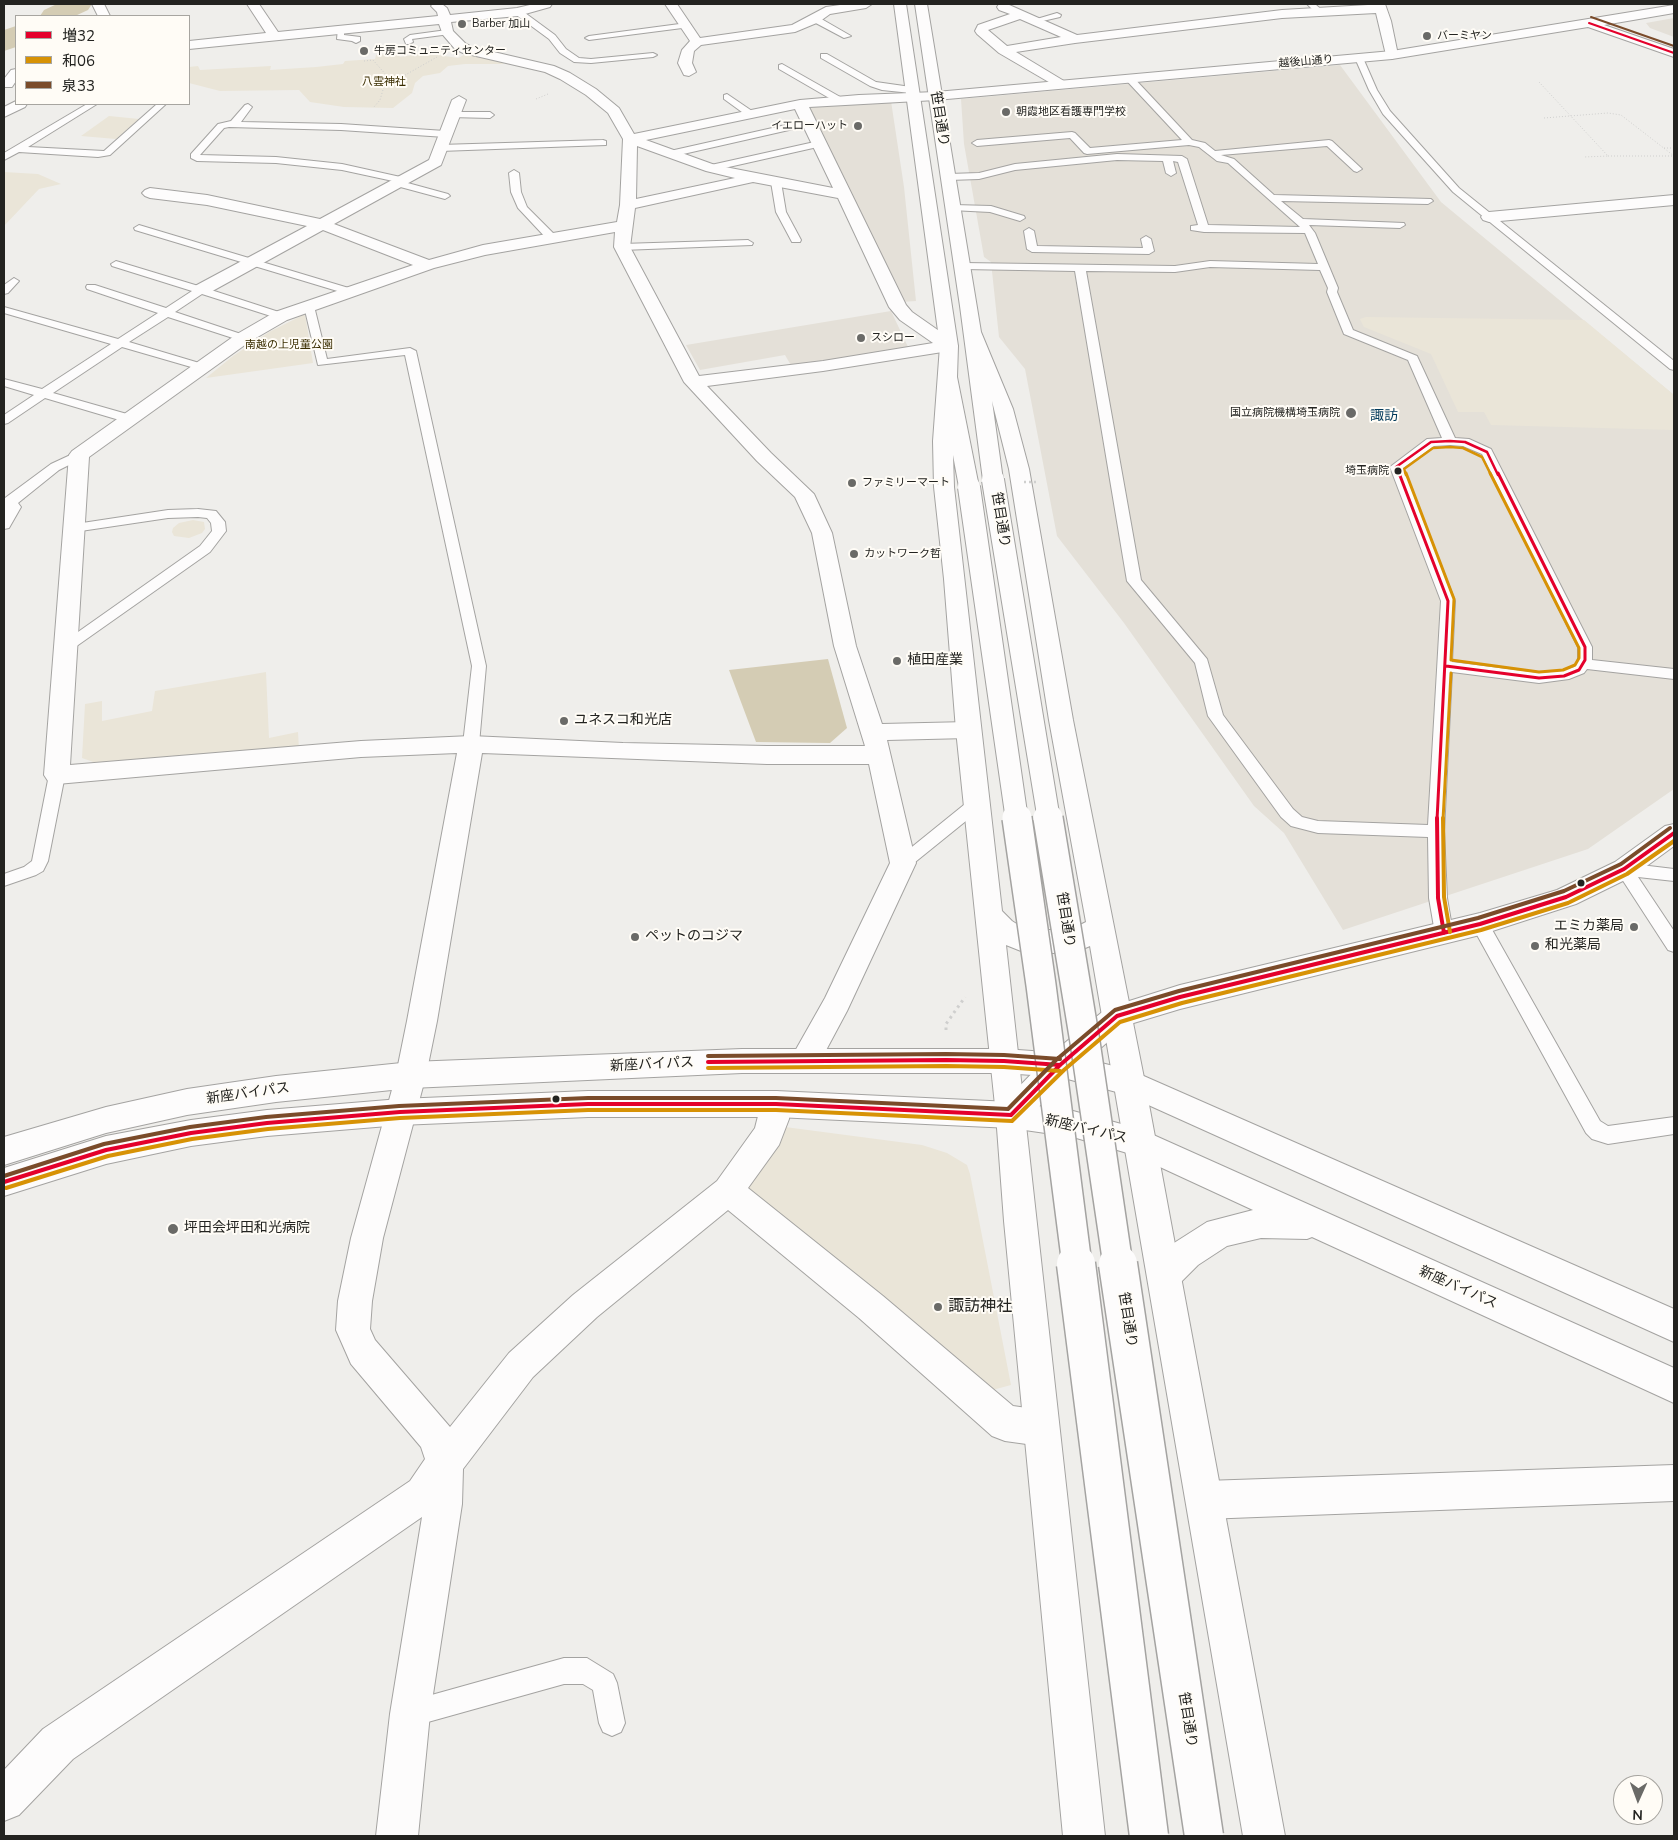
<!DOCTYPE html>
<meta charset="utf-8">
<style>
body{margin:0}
#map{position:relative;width:1678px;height:1840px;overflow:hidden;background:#efeeeb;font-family:"Nunito Sans","Noto Sans JP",sans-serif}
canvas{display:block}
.frame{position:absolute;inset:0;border:5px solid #232320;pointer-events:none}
.legend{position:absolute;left:15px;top:15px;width:175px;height:90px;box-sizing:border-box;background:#fffcf6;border:1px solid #a7a5a0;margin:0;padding:6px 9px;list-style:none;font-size:15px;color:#232320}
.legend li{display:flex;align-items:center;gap:10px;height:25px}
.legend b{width:25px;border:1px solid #a7a5a0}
.north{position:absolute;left:1613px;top:1775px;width:50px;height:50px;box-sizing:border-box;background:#fffcf6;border:1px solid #a7a5a0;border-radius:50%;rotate:182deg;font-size:14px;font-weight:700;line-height:20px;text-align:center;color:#232320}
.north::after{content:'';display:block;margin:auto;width:18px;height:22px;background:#6a6a67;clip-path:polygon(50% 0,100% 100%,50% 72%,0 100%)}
</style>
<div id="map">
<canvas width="1678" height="1840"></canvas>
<div class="frame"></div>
<ul class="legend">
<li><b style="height:6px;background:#e4002b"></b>増32</li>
<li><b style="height:6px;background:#d79205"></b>和06</li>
<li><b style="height:6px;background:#7a4b2a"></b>泉33</li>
</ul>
<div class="north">N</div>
</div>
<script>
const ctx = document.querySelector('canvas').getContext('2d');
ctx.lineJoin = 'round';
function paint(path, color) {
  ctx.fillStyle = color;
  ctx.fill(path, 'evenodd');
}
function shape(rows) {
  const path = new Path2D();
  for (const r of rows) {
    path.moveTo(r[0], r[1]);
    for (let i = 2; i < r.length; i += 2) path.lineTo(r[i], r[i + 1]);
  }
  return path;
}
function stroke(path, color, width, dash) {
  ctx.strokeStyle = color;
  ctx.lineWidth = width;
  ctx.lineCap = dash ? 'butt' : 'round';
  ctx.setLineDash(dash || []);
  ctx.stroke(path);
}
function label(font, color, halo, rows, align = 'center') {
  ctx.font = font + ' "Nunito Sans","Noto Sans JP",sans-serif';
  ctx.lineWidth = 4;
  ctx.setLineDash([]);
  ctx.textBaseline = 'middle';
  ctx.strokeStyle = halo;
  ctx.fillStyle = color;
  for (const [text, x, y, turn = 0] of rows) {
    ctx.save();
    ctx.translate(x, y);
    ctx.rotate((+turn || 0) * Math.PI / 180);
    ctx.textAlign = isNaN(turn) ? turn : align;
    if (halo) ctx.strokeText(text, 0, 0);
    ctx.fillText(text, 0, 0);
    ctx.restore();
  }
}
paint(shape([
 [1674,18,1674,37,1650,28,1646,23],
 [1340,65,1441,202,1674,395,1674,789,1588,849,1343,930,1284,833,1254,806,1124,623,1057,536,1025,369,999,337,991,262,984,257,964,144,961,99],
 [891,101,904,187,916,301,901,302,806,110,814,106],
 [891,311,909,349,792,367,785,355,700,370,686,345]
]), '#e4e0d8');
paint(shape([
 [446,49,438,55,458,58,468,53,507,62,502,64,465,64,448,66,440,73,423,76,415,83,412,93,393,108,344,107,310,102,299,90,220,91,189,83,189,67,198,66,200,70,271,66,270,70,316,67,343,64,345,61,375,59,376,55,397,53,400,57,426,53,425,51],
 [109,116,139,119,116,139,81,136],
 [4,172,38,174,61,184,39,189,4,226],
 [305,314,313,363,206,378,233,356,269,332],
 [1366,317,1584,320,1674,395,1674,430,1491,425,1484,412,1458,412,1431,354,1364,327,1360,319],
 [193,520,204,522,205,529,202,533,189,538,174,536,172,532,173,528,179,523],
 [266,672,269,738,298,732,299,749,99,764,82,758,85,704,102,701,102,721,152,711,155,691],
 [785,1127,922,1145,947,1153,967,1165,970,1174,1011,1385,985,1392,744,1189]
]), '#eae5d8');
paint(shape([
 [828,659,847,728,830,743,756,742,729,670]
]), '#d4ccb4');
paint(shape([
 [57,4,92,4,88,10,75,16,40,16,44,10,57,4],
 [16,26,16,47,4,51,4,30,16,26]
]), '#d4ccb4');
const lane = shape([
 [1307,4,1315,4,1324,12,1317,14,1307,4],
 [515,10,521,10,555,35,566,49,579,58,591,59,653,53,657,55,653,57,591,63,574,62,560,53,549,39,515,14,515,10],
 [1057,13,1061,15,1060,17,1034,23,1030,21,1057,13],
 [812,17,818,17,851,36,844,38,812,21,812,17],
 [687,23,691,25,690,27,589,40,585,38,589,36,687,23],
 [338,28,344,28,344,35,360,37,360,41,356,43,352,41,337,39,338,28],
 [447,30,450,30,450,34,412,39,413,42,409,44,406,44,404,39,410,35,447,30],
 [821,54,827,54,876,82,911,87,915,90,911,93,882,90,870,86,821,58,821,54],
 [1356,56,1363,58,1377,90,1390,111,1459,188,1674,361,1674,370,1670,369,1453,192,1383,114,1369,90,1355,58,1356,56],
 [782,64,842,98,843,100,836,102,779,69,779,65,782,64],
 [1129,75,1132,76,1192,140,1205,143,1215,151,1329,140,1332,141,1362,169,1357,172,1354,171,1327,146,1221,155,1234,159,1274,195,1431,199,1433,201,1428,204,1281,201,1303,219,1404,223,1405,225,1400,228,1309,225,1315,233,1338,288,1337,292,1353,330,1417,356,1455,438,1469,439,1491,449,1592,647,1592,660,1674,669,1674,679,1587,669,1584,673,1569,679,1539,683,1452,672,1444,831,1447,898,1453,933,1450,938,1444,940,1438,938,1435,933,1429,898,1428,837,1318,833,1291,826,1281,817,1208,716,1195,663,1127,581,1075,271,963,269,958,266,963,263,1175,266,1210,261,1318,264,1305,233,1204,232,1191,230,1191,226,1198,225,1178,162,1173,161,1176,173,1171,176,1166,173,1163,161,1117,160,1015,170,979,179,949,180,944,177,949,174,979,173,1015,164,1117,154,1182,156,1187,159,1208,225,1300,227,1228,163,1217,161,1199,147,1189,145,1087,154,1084,153,1070,138,977,146,972,143,977,140,1072,132,1075,133,1090,148,1182,140,1126,80,1126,76,1129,75],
 [1210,267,1320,270,1328,288,1327,292,1344,334,1408,360,1442,438,1427,439,1390,467,1441,601,1428,825,1318,821,1302,817,1293,809,1223,715,1207,659,1141,580,1086,271,1175,272,1210,267],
 [1450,445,1463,446,1482,454,1578,647,1578,660,1574,667,1562,671,1539,673,1452,662,1455,601,1403,468,1434,446,1450,445],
 [727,94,752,111,752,115,746,115,724,99,724,95,727,94],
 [87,104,97,104,28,147,104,151,157,104,166,104,110,155,98,157,19,152,4,160,4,153,87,104],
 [248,104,252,107,241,122,341,124,445,131,450,134,445,137,341,130,229,127,224,128,200,155,276,157,342,164,405,178,407,180,404,182,448,194,450,196,445,199,393,185,391,183,393,181,342,170,276,163,197,161,191,158,191,154,218,124,231,121,245,105,248,104],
 [453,112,490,112,494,115,490,118,450,117,450,113,453,112],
 [808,120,812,123,811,125,670,157,665,154,670,151,808,120],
 [603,140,606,141,606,145,440,151,435,148,440,145,603,140],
 [819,141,822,142,822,146,711,171,706,168,711,165,819,141],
 [514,170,519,173,521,192,527,207,555,235,555,239,547,239,518,208,511,192,509,173,514,170],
 [776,179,781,182,786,212,801,240,800,242,792,242,776,212,771,182,776,179],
 [954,205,991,206,1024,216,1025,218,1020,221,990,212,951,210,951,206,954,205],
 [139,225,352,289,353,291,352,293,344,293,135,230,134,228,139,225],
 [1029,228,1034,231,1037,246,1143,248,1141,239,1146,236,1151,239,1154,251,1149,254,1032,252,1027,249,1024,231,1029,228],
 [748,240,753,243,752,245,622,250,617,247,622,244,748,240],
 [116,261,205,288,285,314,287,316,285,318,277,318,202,294,175,312,247,336,249,338,247,340,239,340,168,317,129,342,206,365,208,367,206,369,198,369,122,347,53,393,134,416,136,419,134,422,126,422,45,398,8,423,4,424,4,415,34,395,4,386,4,379,42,389,111,344,4,313,4,307,118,339,158,313,87,289,86,287,87,285,95,285,166,308,192,291,112,266,111,264,116,261],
 [14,278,19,281,8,293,4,294,4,285,14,278],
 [309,303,314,306,327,359,410,348,416,351,486,666,479,744,477,748,471,749,465,748,463,744,472,666,405,355,318,365,304,306,309,303],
 [79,451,85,455,83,458,59,470,18,503,21,507,9,528,4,529,5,511,4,511,4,501,5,498,51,464,79,451],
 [198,509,216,511,225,522,226,531,210,552,71,650,61,650,59,647,61,644,200,546,212,531,211,523,207,518,198,517,168,518,74,532,67,528,69,525,168,510,198,509],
 [57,769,63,771,65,775,48,861,43,871,36,875,4,886,4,874,24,867,32,861,49,775,51,771,57,769],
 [976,798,982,800,984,804,982,808,909,867,903,869,897,867,895,863,897,859,970,800,976,798],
 [1624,863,1674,869,1674,881,1638,877,1674,931,1674,952,1668,950,1618,873,1616,869,1618,865,1624,863],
 [1480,917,1486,919,1600,1121,1608,1126,1674,1117,1674,1134,1608,1144,1592,1139,1586,1133,1471,924,1474,919,1480,917],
 [564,1658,587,1658,613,1674,617,1683,625,1723,621,1732,612,1736,603,1732,599,1723,593,1690,583,1684,564,1684,410,1727,401,1723,397,1714,401,1705,410,1701,564,1658]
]);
const street = shape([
 [92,4,104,4,110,16,98,16,92,4],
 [247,4,259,4,278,32,438,16,437,12,431,6,433,4,442,4,447,8,450,15,517,8,534,4,552,4,550,7,518,16,451,22,453,31,465,43,472,47,554,66,570,73,596,89,619,108,634,134,800,100,859,95,936,92,943,96,936,100,809,107,906,305,912,312,955,342,958,346,955,350,823,371,707,386,771,453,814,494,832,533,856,646,882,724,968,722,977,724,980,730,977,736,968,738,887,740,916,863,847,1011,816,1069,805,1072,794,1069,790,1060,825,998,890,863,869,764,767,764,482,753,437,1021,426,1075,383,1238,372,1301,370,1329,375,1340,450,1427,509,1353,573,1295,717,1181,755,1128,761,1104,765,1095,776,1091,787,1095,791,1104,789,1119,779,1145,748,1188,883,1296,1013,1406,1041,1410,1054,1415,1059,1428,1054,1441,1041,1446,1005,1441,992,1436,859,1318,728,1210,597,1317,533,1377,463,1469,462,1504,430,1714,418,1836,376,1836,390,1714,422,1517,73,1759,19,1815,4,1821,4,1770,43,1729,410,1481,425,1459,421,1447,351,1364,336,1330,338,1301,351,1238,396,1075,407,1021,457,753,361,757,57,784,48,781,44,775,69,455,72,451,237,334,275,312,413,265,323,230,207,294,195,294,193,290,195,286,307,226,207,205,150,198,145,196,142,193,145,190,150,188,207,195,320,219,429,160,452,100,459,96,466,100,441,165,334,224,429,260,483,245,617,222,620,205,623,139,608,113,586,95,560,79,545,72,463,53,455,49,443,35,439,24,189,49,189,41,266,33,247,4],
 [795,109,833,188,715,165,646,140,795,109],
 [637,146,706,171,735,178,636,199,637,146],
 [753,182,838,198,889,307,900,320,933,343,823,361,699,376,630,247,635,208,753,182],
 [615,232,614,247,684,382,757,461,795,497,812,533,834,646,865,746,767,746,623,743,471,736,361,741,70,765,89,457,249,342,287,320,434,268,485,255,615,232],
 [665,4,677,4,700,38,792,25,826,7,847,4,872,4,866,8,830,14,819,22,795,32,701,45,694,51,692,63,696,72,689,76,684,75,678,63,682,50,690,41,665,4],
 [999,4,1007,4,1077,35,1282,10,1385,4,1391,21,1398,55,1392,59,1386,55,1376,13,1282,18,1075,43,1016,52,1064,81,1066,84,1064,87,1059,88,999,53,977,34,975,31,978,25,1010,14,999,10,997,7,999,4],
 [1020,19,1061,37,1007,46,988,30,1020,19],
 [16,69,16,81,12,87,4,87,4,79,11,70,16,69],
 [16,101,16,104,27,104,25,107,4,117,4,107,16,101],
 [1674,195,1674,205,1489,222,1483,220,1481,217,1483,214,1489,212,1674,195],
 [1674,1465,1674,1501,1205,1519,1192,1513,1186,1500,1192,1487,1205,1481,1674,1465]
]);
const secondary = shape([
 [1674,5,1674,13,1604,25,1674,49,1674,57,1588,27,1392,59,936,100,929,96,936,92,1392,51,1674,5],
 [1674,824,1674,846,1633,876,1576,904,1480,935,1180,1009,1127,1025,1071,1074,1022,1124,1011,1128,1000,1124,996,1115,1000,1106,1049,1056,1107,1008,1180,985,1480,913,1557,890,1615,862,1665,826,1674,824]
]);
const primary = shape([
 [894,4,906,4,958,346,957,377,979,487,976,491,969,493,962,491,959,487,953,455,954,487,1002,911,1012,921,1026,930,1070,930,1086,922,1049,720,1009,469,992,401,1003,480,1000,484,993,486,986,484,983,480,960,306,915,4,927,4,981,332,1013,409,1029,469,1073,720,1145,1083,1285,1836,1243,1836,1090,946,1076,952,1052,953,1021,951,1006,945,1105,1836,1063,1836,1004,1221,996,1115,956,730,944,579,934,487,933,441,940,346,894,4]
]);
const highway = shape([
 [742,1049,1004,1049,1060,1053,1130,1070,1674,1309,1674,1342,1124,1094,1060,1077,1004,1073,742,1073,411,1088,276,1102,187,1115,106,1133,4,1165,4,1137,106,1107,187,1089,276,1076,411,1062,742,1049],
 [588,1091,776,1091,1011,1102,1073,1111,1140,1129,1674,1368,1674,1403,1312,1237,1307,1239,1261,1238,1227,1246,1198,1265,1176,1287,1164,1292,1152,1287,1147,1276,1152,1265,1174,1243,1207,1222,1253,1210,1134,1155,1073,1137,1011,1128,776,1117,588,1117,400,1125,267,1136,191,1146,106,1164,4,1196,4,1168,106,1136,191,1120,267,1110,400,1099,588,1091]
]);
stroke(lane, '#a4a3a1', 2);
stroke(street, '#a4a3a1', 2);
stroke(secondary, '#a4a3a1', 2);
stroke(primary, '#a4a3a1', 2);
stroke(highway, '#a4a3a1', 2);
stroke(shape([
 [364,61,373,60,387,76,380,100,374,107],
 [1539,82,1608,156,1584,157],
 [384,87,437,57],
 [536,99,548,94],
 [1544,118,1608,113,1621,115,1674,156],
 [1664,148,1674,148],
 [1608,156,1672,156]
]), '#cfcfce', 1, [1, 2]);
stroke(shape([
 [946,1030,946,1024,965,997]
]), '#cfcfce', 3, [2.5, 4]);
paint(lane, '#fdfcfc');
paint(street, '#fdfcfc');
paint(secondary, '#fdfcfc');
paint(primary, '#fdfcfc');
paint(highway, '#fdfcfc');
const primaryBridgeFar2 = shape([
 [993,480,1049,820],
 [969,487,1017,820]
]);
const primaryBridgeFar1 = shape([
 [1017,818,1041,985,1077,1265],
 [1048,818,1085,1042,1118,1265]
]);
const primaryBridge = shape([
 [1076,1264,1149,1836],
 [1118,1264,1204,1836]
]);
stroke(primaryBridgeFar2, '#a4a3a1', 24, []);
stroke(primaryBridgeFar1, '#a4a3a1', 32, []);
stroke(primaryBridge, '#a4a3a1', 41, []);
stroke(shape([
 [1024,482,1038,482],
 [922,483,940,483]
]), '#cfcfce', 2.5, [2, 3]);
stroke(primaryBridgeFar2, '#fdfcfc', 22);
stroke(primaryBridgeFar1, '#fdfcfc', 29);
stroke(primaryBridge, '#fdfcfc', 38);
stroke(shape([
 [1589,23,1674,53]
]), '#e4002b', 2);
stroke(shape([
 [1399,475,1396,467,1431,442,1450,441,1465,442,1487,452,1498,475]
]), '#e4002b', 2.5);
stroke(shape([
 [1399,473,1448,601,1437,820],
 [1446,666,1539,678,1564,676,1579,670,1585,660,1585,647,1498,473]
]), '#e4002b', 3);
stroke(shape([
 [1437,818,1438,898,1444,933],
 [708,1062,946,1060,1004,1061,1060,1065],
 [4,1182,106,1150,191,1133,267,1123,400,1112,588,1104,776,1104,1011,1115,1060,1065,1117,1016,1180,997,1480,924,1566,897,1624,869,1674,833]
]), '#e4002b', 4);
stroke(shape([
 [1406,475,1404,469,1433,448,1450,447,1463,448,1482,457,1491,475]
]), '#d79205', 2.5);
stroke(shape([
 [1406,473,1454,599,1451,660,1539,672,1563,670,1575,665,1579,658,1579,648,1490,473],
 [1443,820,1451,673]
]), '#d79205', 3);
stroke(shape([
 [1443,818,1444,897,1450,932],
 [708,1068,946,1066,1004,1067,1060,1071],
 [6,1188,108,1156,192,1139,268,1129,400,1118,588,1110,776,1110,1012,1121,1064,1070,1120,1022,1182,1003,1481,930,1568,903,1627,874,1674,841]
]), '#d79205', 4);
stroke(shape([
 [1591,17,1674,46]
]), '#7a4b2a', 2);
stroke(shape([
 [708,1056,946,1054,1004,1055,1060,1059],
 [4,1176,104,1144,190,1127,266,1117,399,1106,588,1098,776,1098,1008,1109,1056,1060,1115,1010,1179,991,1478,918,1564,891,1621,864,1670,828]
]), '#7a4b2a', 4);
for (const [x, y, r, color] of [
 [462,24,5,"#6a6a67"],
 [1427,36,5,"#6a6a67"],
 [364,51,5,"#6a6a67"],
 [1006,112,5,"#6a6a67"],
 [858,126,5,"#6a6a67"],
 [861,338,5,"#6a6a67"],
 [1351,413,6,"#6a6a67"],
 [1398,471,4.5,"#232320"],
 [852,483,5,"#6a6a67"],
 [854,554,5,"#6a6a67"],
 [897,661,5,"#6a6a67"],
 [564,721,5,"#6a6a67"],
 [1581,883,4.5,"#232320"],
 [1634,927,5,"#6a6a67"],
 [635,937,5,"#6a6a67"],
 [1535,946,5,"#6a6a67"],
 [556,1099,4.5,"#232320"],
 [173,1229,6,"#6a6a67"],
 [938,1307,5,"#6a6a67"]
]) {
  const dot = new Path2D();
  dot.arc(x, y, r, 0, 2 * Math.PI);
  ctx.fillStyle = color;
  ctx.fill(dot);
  stroke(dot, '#fffcf6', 2);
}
label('11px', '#232320', '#fffcf6', [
 ["Barber 加山",472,24],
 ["バーミヤン",1437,36],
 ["牛房コミュニティセンター",374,51],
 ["朝霞地区看護専門学校",1016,112],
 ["イエローハット",848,126,"right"],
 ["スシロー",871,338],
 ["国立病院機構埼玉病院",1340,413,"right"],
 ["ファミリーマート",862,483],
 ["カットワーク哲",864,554]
], 'left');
label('11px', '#232320', '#fffcf6', [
 ["越後山通り",1306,62,-5]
]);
label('11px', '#3a2d01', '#fffcf6', [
 ["八雲神社",384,82],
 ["南越の上児童公園",289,345]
]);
label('11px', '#232320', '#fffcf6', [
 ["埼玉病院",1389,471]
], 'right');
label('14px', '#232320', '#fffcf6', [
 ["笹目通り",939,119,81],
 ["笹目通り",1000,520,81],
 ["笹目通り",1065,920,81],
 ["新座バイパス",652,1065,-3],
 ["新座バイパス",248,1094,-8],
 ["新座バイパス",1086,1130,13],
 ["新座バイパス",1458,1288,24],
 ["笹目通り",1127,1320,81],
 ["笹目通り",1187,1720,81]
]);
label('14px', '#00395a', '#fffcf6', [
 ["諏訪",1384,417]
]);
label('14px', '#232320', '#fffcf6', [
 ["植田産業",907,661],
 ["ユネスコ和光店",574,721],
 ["エミカ薬局",1624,927,"right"],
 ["ペットのコジマ",645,937],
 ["和光薬局",1545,946],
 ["坪田会坪田和光病院",184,1229]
], 'left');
label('16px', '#232320', '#fffcf6', [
 ["諏訪神社",948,1307]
], 'left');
</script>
